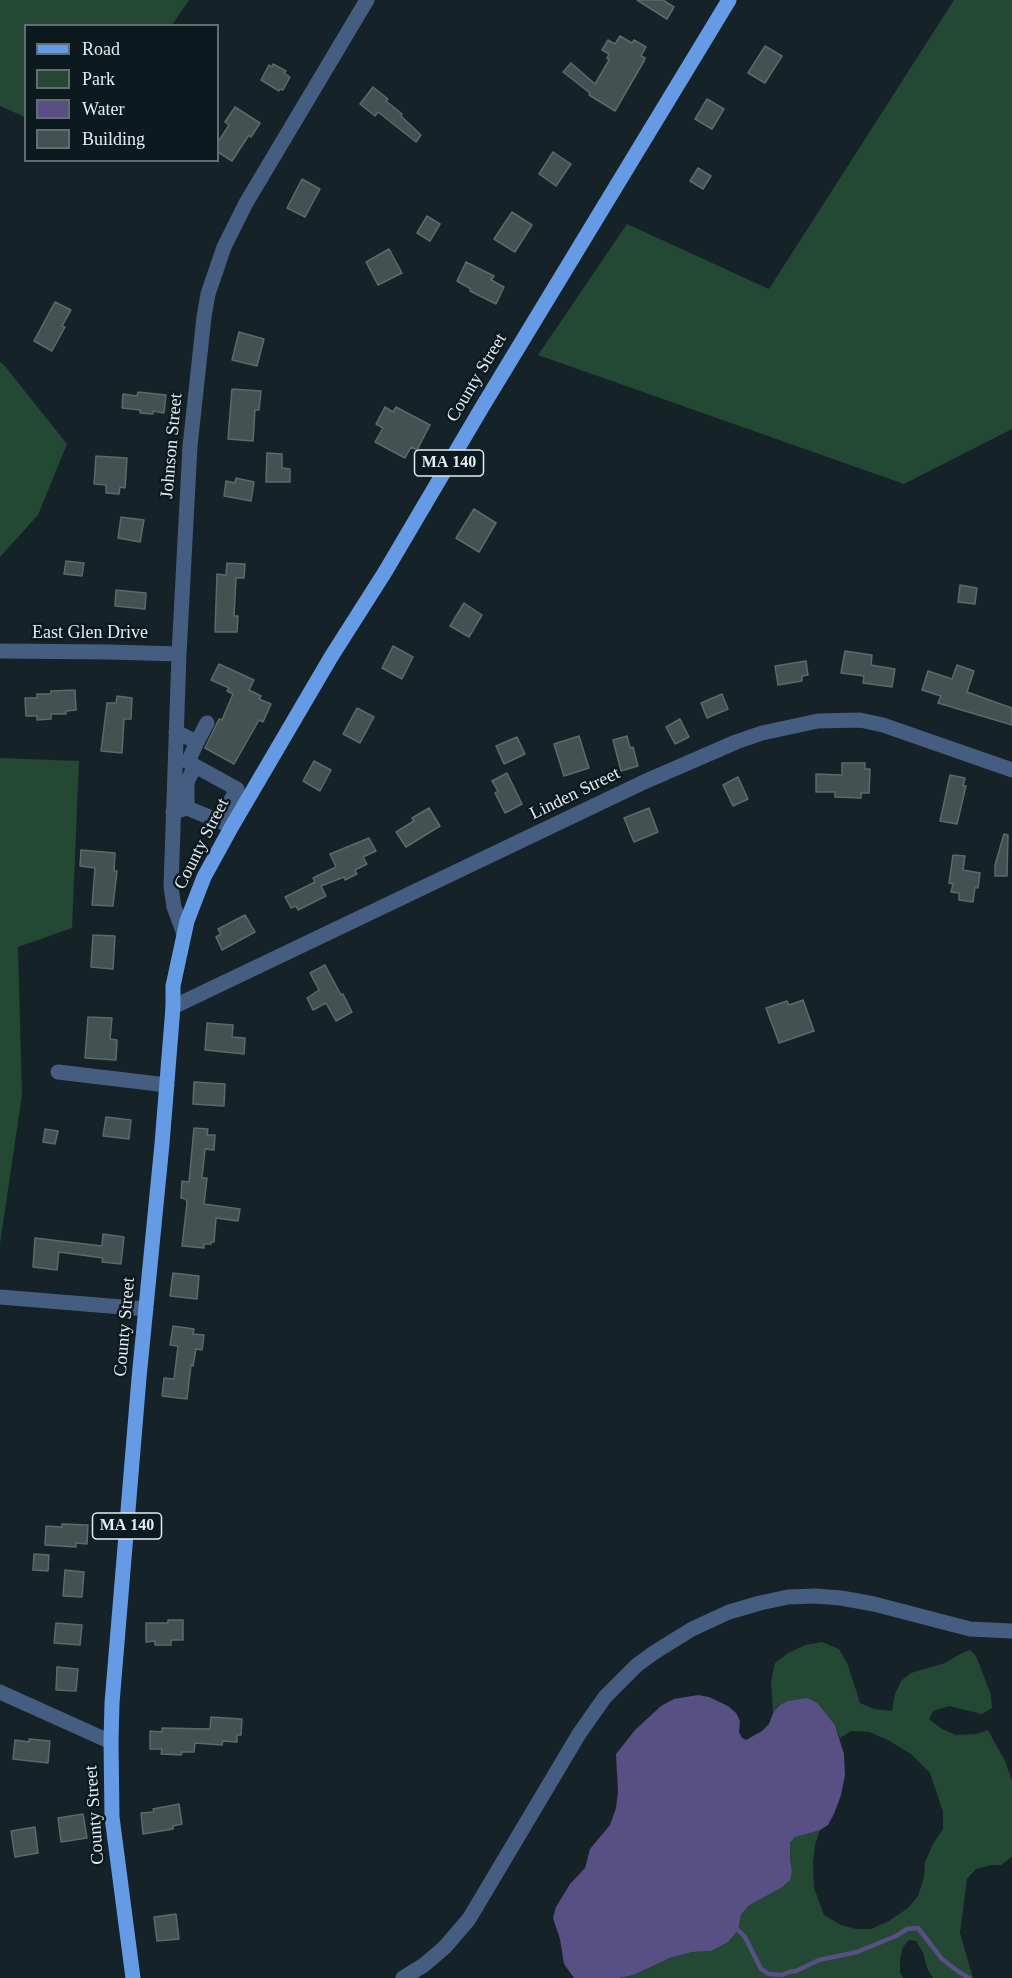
<!DOCTYPE html>
<style>
body{margin:0}
#map{position:relative;width:1012px;height:1978px;overflow:hidden;background:#152227;font-family:Georgia,serif}
canvas{display:block}
.legend{position:absolute;left:24px;top:24px;width:195px;height:138px;box-sizing:border-box;background:#0c191e;border:2px solid #626e72;margin:0;padding:8px 10px;list-style:none;font-size:18px;color:#e4edf1}
.legend li{display:flex;align-items:center;gap:12px;height:30px}
.legend b{width:30px;border:2px solid #626e72}
</style>
<div id="map">
<canvas width="1012" height="1978"></canvas>
<ul class="legend">
<li><b style="height:8px;background:#659ae4"></b>Road</li>
<li><b style="height:16px;background:#234833"></b>Park</li>
<li><b style="height:16px;background:#584f85"></b>Water</li>
<li><b style="height:16px;background:#425251"></b>Building</li>
</ul>
</div>
<script>
const ctx = document.querySelector('canvas').getContext('2d');
ctx.lineJoin = 'round';
function paint(path, color) {
  ctx.fillStyle = color;
  ctx.fill(path, 'evenodd');
}
function shape(rows) {
  const path = new Path2D();
  for (const r of rows) {
    path.moveTo(r[0], r[1]);
    for (let i = 2; i < r.length; i += 2) path.lineTo(r[i], r[i + 1]);
  }
  return path;
}
function stroke(path, color, width, dash) {
  ctx.strokeStyle = color;
  ctx.lineWidth = width;
  ctx.lineCap = dash ? 'butt' : 'round';
  ctx.setLineDash(dash || []);
  ctx.stroke(path);
}
function label(font, color, halo, rows, align = 'center') {
  ctx.font = font + ' Georgia,serif';
  ctx.lineWidth = 5;
  ctx.setLineDash([]);
  ctx.textBaseline = 'middle';
  ctx.strokeStyle = halo;
  ctx.fillStyle = color;
  for (const [text, x, y, turn = 0] of rows) {
    ctx.save();
    ctx.translate(x, y);
    ctx.rotate((+turn || 0) * Math.PI / 180);
    ctx.textAlign = isNaN(turn) ? turn : align;
    if (halo) ctx.strokeText(text, 0, 0);
    ctx.fillText(text, 0, 0);
    ctx.restore();
  }
}
paint(shape([
 [0,0,189,0,172,25,26,26,25,117,0,106],
 [954,0,1012,0,1012,429,904,484,538,355,627,224,769,289],
 [0,362,4,365,67,444,38,515,0,557],
 [0,758,79,761,72,928,18,947,22,1095,0,1244],
 [822,1642,839,1649,848,1665,860,1703,874,1709,892,1711,895,1694,901,1681,911,1673,945,1663,960,1654,970,1650,976,1656,991,1695,992,1708,982,1714,949,1706,933,1711,929,1719,942,1729,956,1735,976,1734,988,1730,1005,1761,1012,1780,1012,1857,1001,1865,991,1865,976,1869,967,1879,960,1933,973,1978,933,1978,928,1970,923,1953,916,1941,909,1940,903,1947,900,1959,900,1972,903,1978,619,1978,635,1975,670,1958,692,1952,711,1951,738,1930,741,1915,748,1906,781,1888,792,1871,790,1858,790,1843,795,1837,804,1833,820,1830,815,1845,813,1862,814,1888,824,1915,841,1925,856,1929,871,1929,889,1921,908,1908,918,1896,924,1877,925,1862,933,1844,943,1829,943,1812,930,1773,911,1754,888,1740,869,1732,851,1731,840,1738,835,1725,780,1705,773,1713,771,1682,775,1663,788,1653,805,1645]
]), '#234833');
paint(shape([
 [698,1695,709,1697,728,1706,736,1713,740,1721,739,1732,742,1738,746,1740,762,1731,769,1724,773,1713,780,1705,788,1701,807,1698,817,1703,835,1725,844,1754,845,1775,841,1795,834,1814,828,1825,820,1830,795,1837,790,1843,790,1858,792,1871,790,1880,781,1888,748,1906,741,1915,738,1930,728,1942,711,1951,692,1952,670,1958,634,1975,619,1978,574,1978,564,1964,560,1939,553,1918,556,1907,570,1884,585,1868,590,1849,610,1825,616,1808,618,1792,616,1754,635,1730,661,1706,674,1699]
]), '#584f85');
stroke(shape([
 [738,1930,745,1937,761,1969,769,1974,782,1975,789,1972,796,1971,819,1960,857,1952,896,1936,907,1929,918,1928,942,1959,959,1972,969,1978]
]), '#584f85', 4.5);
const building = shape([
 [637,0,663,0,674,7,667,19,637,0],
 [620,36,632,43,634,40,646,47,641,56,645,58,644,61,615,111,589,95,590,93,563,72,571,63,595,84,609,60,607,58,609,54,602,50,608,40,615,44,620,36],
 [765,46,782,56,765,83,748,73,765,46],
 [273,64,286,71,284,73,290,77,283,90,280,89,279,91,261,80,269,65,272,67,273,64],
 [373,87,388,99,386,101,402,114,401,116,421,135,416,142,378,112,375,116,360,104,373,87],
 [707,99,724,109,712,129,695,119,707,99],
 [235,107,260,123,251,137,249,135,232,161,218,152,218,142,229,125,225,122,235,107],
 [553,152,571,164,556,186,539,174,553,152],
 [698,168,711,176,703,189,690,181,698,168],
 [302,179,320,189,305,217,287,208,302,179],
 [512,212,532,225,515,252,494,239,512,212],
 [427,216,440,224,430,241,417,233,427,216],
 [389,249,402,273,378,285,366,262,389,249],
 [466,262,494,276,491,280,504,287,496,304,470,291,471,289,457,281,466,262],
 [55,302,71,310,62,326,65,327,52,351,34,341,55,302],
 [239,332,264,339,257,366,232,360,239,332],
 [232,389,261,391,259,410,255,410,253,441,228,439,232,389],
 [138,392,166,395,164,413,153,411,153,414,140,413,140,410,122,408,123,394,137,396,138,392],
 [385,407,393,412,396,407,430,425,417,450,411,447,405,458,375,442,383,428,376,424,385,407],
 [267,453,282,454,282,468,290,469,290,482,266,482,267,453],
 [96,456,127,458,125,488,120,487,119,494,106,493,106,485,94,484,96,456],
 [236,478,254,482,251,501,224,496,226,481,235,483,236,478],
 [474,509,496,523,479,552,456,538,474,509],
 [121,517,144,520,140,542,118,538,121,517],
 [66,561,84,563,82,576,64,574,66,561],
 [227,563,245,564,244,578,236,578,234,616,238,616,237,632,215,632,217,574,226,575,227,563],
 [960,585,977,588,975,604,958,602,960,585],
 [116,590,146,593,145,609,115,606,116,590],
 [464,603,482,615,469,637,450,626,464,603],
 [393,646,413,657,402,679,382,668,393,646],
 [845,651,872,655,871,665,895,669,892,687,863,683,864,676,841,673,845,651],
 [806,661,808,675,802,676,802,681,778,685,775,666,806,661],
 [219,664,254,680,249,690,261,696,259,699,271,704,263,722,259,720,234,764,205,748,219,719,222,720,233,694,227,691,229,688,211,680,219,664],
 [957,665,974,671,967,692,1012,708,1012,725,938,703,941,696,922,690,928,671,952,679,957,665],
 [75,690,76,710,66,711,66,714,51,714,51,719,37,720,37,716,26,716,25,698,37,698,37,694,51,694,51,691,75,690],
 [722,694,728,709,707,718,701,703,722,694],
 [117,696,132,698,131,719,124,719,122,753,101,751,107,703,116,703,117,696],
 [357,708,374,717,360,743,343,734,357,708],
 [680,719,689,737,675,744,666,727,680,719],
 [579,736,589,768,564,776,554,744,579,736],
 [627,736,630,748,633,747,638,766,621,771,613,740,627,736],
 [517,737,525,754,504,764,496,746,517,737],
 [314,761,331,770,320,791,303,781,314,761],
 [842,763,865,763,865,769,870,769,869,793,861,793,861,798,835,797,835,792,816,792,816,774,842,775,842,763],
 [507,773,522,804,505,813,495,793,498,791,492,781,507,773],
 [950,775,965,778,963,786,966,786,957,824,940,821,950,775],
 [738,777,748,799,733,806,723,785,738,777],
 [429,808,440,826,406,847,396,832,414,821,412,818,429,808],
 [649,808,658,832,634,842,624,818,649,808],
 [1004,834,1008,835,1007,876,995,876,995,865,1004,834],
 [369,838,376,851,363,857,367,864,355,870,357,874,345,880,344,877,321,886,326,896,298,910,296,906,291,908,285,897,315,882,313,878,336,867,330,854,369,838],
 [81,850,115,853,114,871,117,871,113,906,92,905,95,868,80,866,81,850],
 [953,855,965,856,963,870,980,873,978,888,975,887,973,902,959,900,959,893,951,892,953,884,949,883,953,855],
 [245,915,255,932,222,950,216,937,221,934,218,929,245,915],
 [93,935,115,936,113,969,91,967,93,935],
 [325,965,341,995,343,994,352,1012,336,1021,326,1003,313,1010,307,998,319,990,310,973,325,965],
 [803,1000,814,1031,779,1043,766,1008,787,1001,789,1005,803,1000],
 [88,1017,112,1018,110,1039,117,1040,116,1060,85,1058,88,1017],
 [207,1023,233,1025,232,1037,245,1038,244,1054,205,1050,207,1023],
 [194,1082,225,1084,224,1106,193,1104,194,1082],
 [106,1117,131,1120,129,1139,103,1136,106,1117],
 [194,1128,208,1129,207,1135,215,1135,214,1150,205,1149,202,1178,207,1178,204,1204,240,1209,238,1221,216,1218,214,1242,211,1242,211,1244,204,1244,204,1248,182,1246,187,1203,186,1199,181,1198,182,1181,189,1182,194,1128],
 [45,1129,58,1131,55,1144,43,1142,45,1129],
 [103,1234,124,1237,121,1264,102,1262,103,1258,59,1252,57,1270,33,1267,35,1238,102,1246,103,1234],
 [173,1273,199,1276,197,1299,170,1296,173,1273],
 [173,1326,194,1329,193,1334,204,1335,202,1350,196,1349,193,1366,191,1365,187,1399,162,1396,164,1378,174,1379,178,1346,170,1345,173,1326],
 [62,1524,88,1525,87,1544,76,1543,76,1547,45,1545,46,1526,62,1527,62,1524],
 [34,1554,49,1555,48,1571,33,1570,34,1554],
 [65,1570,84,1572,82,1597,63,1596,65,1570],
 [168,1620,183,1620,183,1640,171,1640,171,1645,155,1645,155,1641,146,1642,146,1623,168,1623,168,1620],
 [56,1623,82,1625,80,1645,54,1643,56,1623],
 [57,1667,78,1669,76,1691,56,1690,57,1667],
 [211,1717,242,1719,241,1735,237,1735,237,1742,223,1741,222,1745,195,1743,194,1752,182,1752,181,1755,161,1754,162,1749,150,1749,150,1731,162,1732,162,1728,210,1729,211,1717],
 [29,1739,50,1741,48,1763,13,1759,15,1740,29,1742,29,1739],
 [179,1804,182,1824,173,1826,173,1829,143,1834,141,1813,154,1812,153,1809,179,1804],
 [83,1814,87,1838,61,1842,58,1818,83,1814],
 [35,1827,38,1853,15,1857,11,1831,35,1827],
 [176,1914,179,1939,157,1941,154,1917,176,1914]
]);
paint(building, '#425251');
stroke(building, '#5a6b6a', 1.5);
stroke(shape([
 [0,651,110,652,179,654],
 [176,732,197,742,207,723],
 [197,742,188,762,237,789,220,820],
 [187,808,187,782,195,766],
 [173,812,187,808,229,825],
 [184,934,174,907,171,887,179,654,190,446,204,317,208,294,224,247,246,203,367,0],
 [173,1007,644,782,736,742,762,733,818,721,860,720,883,725,1012,770],
 [58,1072,167,1085],
 [0,1297,146,1309],
 [0,1692,111,1742],
 [403,1978,424,1965,445,1947,469,1919,579,1734,605,1697,637,1665,655,1652,692,1629,729,1612,760,1603,788,1597,815,1596,841,1598,874,1604,970,1629,1012,1631]
]), '#445d81', 15);
stroke(shape([
 [133,1978,112,1817,111,1742,112,1703,139,1378,162,1144,173,1007,173,986,187,921,204,877,232,826,331,657,385,572,481,409,729,0]
]), '#659ae4', 15);
for (const [x, y, w] of [
 [449,463,69],
 [127,1526,69]
]) {
  const box = new Path2D();
  box.roundRect(x - w / 2, y - 13, w, 26, 4.5);
  ctx.fillStyle = '#0c191e';
  ctx.fill(box);
  stroke(box, '#e4edf1', 1.5);
}
label('bold 16px', '#e4edf1', null, [
 ["MA 140",449,463],
 ["MA 140",127,1526]
]);
label('18px', '#e4edf1', '#0c191e', [
 ["County Street",477,378,-59],
 ["Johnson Street",172,446,-85],
 ["East Glen Drive",90,633],
 ["Linden Street",575,794,-26],
 ["County Street",202,844,-63],
 ["County Street",125,1327,-85],
 ["County Street",95,1815,-94]
]);
</script>
